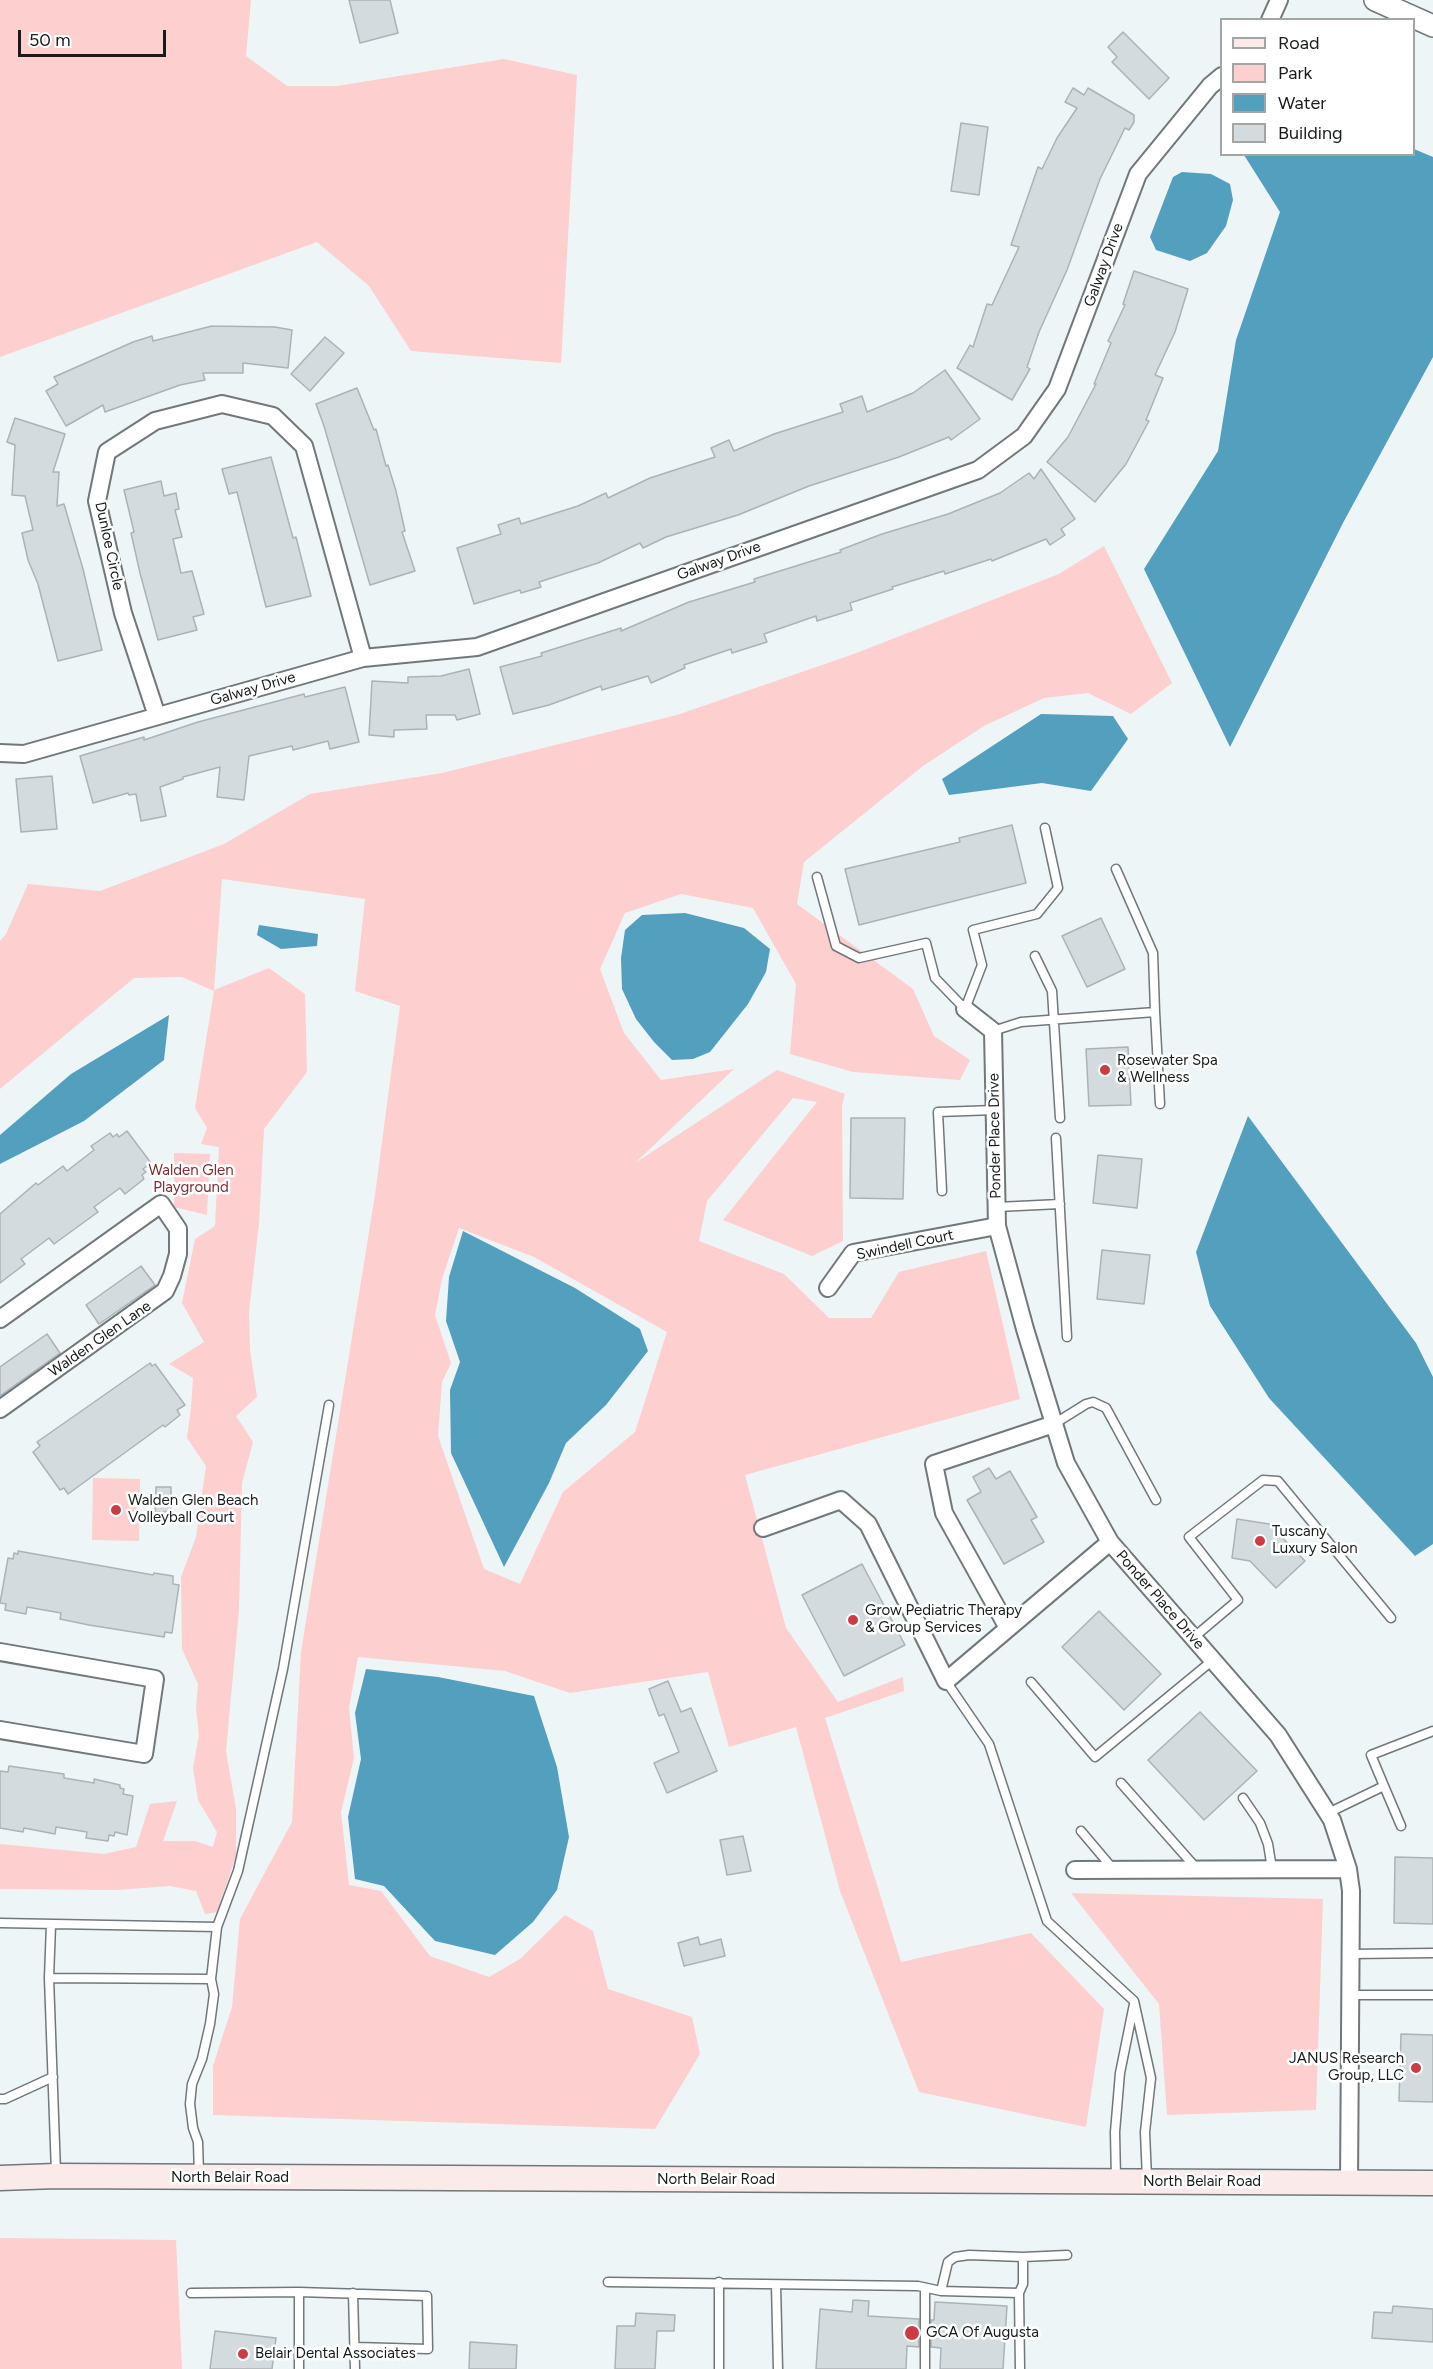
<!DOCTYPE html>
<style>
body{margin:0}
#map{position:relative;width:1433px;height:2369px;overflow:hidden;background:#eef5f7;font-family:Figtree,sans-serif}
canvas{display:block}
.legend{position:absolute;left:1220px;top:18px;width:195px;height:138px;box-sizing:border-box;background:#fff;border:2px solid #a3a4a4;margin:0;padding:8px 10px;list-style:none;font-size:18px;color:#181b1c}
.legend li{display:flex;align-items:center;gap:12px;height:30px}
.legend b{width:30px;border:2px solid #a3a4a4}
.scale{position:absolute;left:18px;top:30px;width:148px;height:27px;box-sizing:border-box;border:3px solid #181b1c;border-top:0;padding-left:8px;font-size:18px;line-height:21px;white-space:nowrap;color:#181b1c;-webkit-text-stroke:4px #fff;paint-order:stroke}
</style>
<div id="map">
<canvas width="1433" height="2369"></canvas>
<ul class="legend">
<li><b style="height:8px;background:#faebea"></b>Road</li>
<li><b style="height:16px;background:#fdcfce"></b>Park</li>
<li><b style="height:16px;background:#529fbe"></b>Water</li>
<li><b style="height:16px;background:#d4dbde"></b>Building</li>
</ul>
<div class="scale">50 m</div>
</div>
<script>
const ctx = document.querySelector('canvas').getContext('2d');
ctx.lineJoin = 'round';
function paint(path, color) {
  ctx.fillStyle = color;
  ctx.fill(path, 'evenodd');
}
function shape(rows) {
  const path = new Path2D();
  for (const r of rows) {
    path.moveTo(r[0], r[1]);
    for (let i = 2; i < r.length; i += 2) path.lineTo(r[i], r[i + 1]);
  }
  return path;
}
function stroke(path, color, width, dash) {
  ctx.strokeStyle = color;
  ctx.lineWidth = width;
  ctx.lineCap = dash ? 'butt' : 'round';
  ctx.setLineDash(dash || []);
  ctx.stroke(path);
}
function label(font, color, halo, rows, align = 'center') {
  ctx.font = font + ' Figtree,sans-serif';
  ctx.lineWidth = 5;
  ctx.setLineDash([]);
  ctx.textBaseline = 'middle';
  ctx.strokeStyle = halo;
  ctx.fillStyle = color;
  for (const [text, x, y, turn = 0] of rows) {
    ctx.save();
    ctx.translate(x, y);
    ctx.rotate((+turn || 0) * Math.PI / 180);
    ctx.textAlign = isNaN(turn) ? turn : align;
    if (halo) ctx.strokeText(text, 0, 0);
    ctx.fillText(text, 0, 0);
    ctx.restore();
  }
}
paint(shape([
 [0,0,251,0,246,56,287,86,337,86,504,59,577,75,561,363,411,351,369,286,317,242,0,357],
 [1104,546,1172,683,1131,714,1088,693,1044,698,984,726,923,766,804,862,797,904,913,989,934,1036,970,1060,960,1080,853,1072,790,1054,796,984,753,908,681,894,625,913,600,969,624,1033,661,1080,734,1069,635,1163,777,1070,845,1094,842,1105,843,1241,812,1256,723,1220,817,1102,793,1098,707,1201,699,1241,784,1274,829,1318,871,1318,899,1272,986,1251,1020,1399,745,1475,786,1628,838,1702,903,1677,904,1691,825,1718,901,1962,1031,1933,1104,2009,1086,2127,919,2092,840,1891,796,1727,729,1747,708,1672,570,1693,505,1671,358,1657,349,1708,354,1758,341,1812,349,1885,381,1891,430,1956,489,1977,520,1959,565,1915,593,1931,608,1989,692,2017,700,2054,655,2129,213,2115,213,2066,232,2007,240,1919,292,1822,301,1652,375,1195,400,1006,355,991,365,899,222,879,214,990,269,968,305,994,307,1072,264,1129,259,1224,249,1311,250,1350,257,1397,236,1416,253,1442,242,1483,239,1610,226,1751,236,1809,236,1856,217,1912,205,1914,196,1891,170,1886,117,1890,0,1889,0,1844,104,1854,136,1847,150,1804,177,1801,163,1841,195,1841,213,1847,217,1832,198,1800,193,1768,199,1735,196,1708,198,1684,182,1649,181,1577,196,1537,206,1466,187,1438,191,1408,193,1378,169,1364,204,1342,182,1303,195,1239,215,1226,219,1147,201,1144,207,1128,195,1108,214,991,182,977,134,978,0,1089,0,941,6,934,28,884,100,891,224,844,310,794,442,773,677,715,851,655,1059,574],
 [459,1228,534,1257,667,1332,635,1432,563,1492,520,1584,484,1569,438,1436,442,1382,451,1363,435,1315,442,1279],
 [174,1153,210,1154,207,1215,174,1207],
 [93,1478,140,1479,139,1541,92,1540],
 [1071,1893,1323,1899,1316,2110,1167,2115,1159,2004],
 [0,2238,176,2240,182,2369,0,2369]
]), '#fdcfce');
paint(shape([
 [1414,149,1433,157,1433,357,1344,521,1230,747,1144,569,1218,451,1236,340,1280,212,1244,155,1414,154],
 [1182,172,1211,174,1230,184,1233,200,1226,226,1207,253,1190,261,1156,250,1150,237,1173,177],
 [1041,714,1113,716,1128,739,1091,791,1042,783,949,795,942,779],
 [685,913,744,928,770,949,766,972,748,1004,710,1052,693,1059,672,1060,654,1042,636,1019,622,989,621,958,625,930,642,915],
 [259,925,318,934,317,946,281,949,257,935],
 [169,1015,164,1060,84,1121,0,1164,0,1135,71,1074],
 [1248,1116,1416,1343,1433,1377,1433,1544,1415,1556,1269,1398,1210,1306,1196,1252],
 [463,1231,575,1288,640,1329,648,1351,606,1405,566,1443,549,1483,504,1567,451,1453,450,1390,460,1362,446,1321,449,1277],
 [366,1669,438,1677,534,1696,557,1767,569,1837,557,1890,533,1922,495,1955,435,1941,384,1886,355,1879,348,1817,361,1759,355,1713]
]), '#529fbe');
const building = shape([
 [349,0,390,0,398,33,360,43,349,0],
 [1123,32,1169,78,1149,99,1112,62,1117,57,1108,47,1123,32],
 [1073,88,1084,95,1088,88,1134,115,1134,122,1129,130,1125,128,1100,179,1067,270,1039,332,1027,367,1030,369,1012,400,957,368,970,345,973,347,987,304,992,305,1019,247,1011,245,1038,167,1042,169,1057,138,1077,108,1065,102,1073,88],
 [961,123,988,127,979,195,951,191,961,123],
 [1134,271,1188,289,1175,332,1155,375,1163,378,1146,420,1149,421,1126,464,1095,502,1047,462,1068,437,1096,384,1094,384,1111,343,1108,341,1125,305,1123,304,1134,271],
 [212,326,275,327,292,330,288,368,243,363,243,373,203,373,205,380,180,385,105,412,103,405,66,426,46,391,58,384,54,377,133,342,152,336,153,341,212,326],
 [325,337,344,353,310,391,291,374,325,337],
 [945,370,980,419,951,440,949,437,899,457,809,486,738,515,666,537,643,548,640,543,598,563,539,582,541,587,521,593,520,590,474,604,457,548,501,534,498,525,519,518,521,524,578,506,606,493,608,498,650,478,715,457,711,448,729,440,734,451,774,434,843,412,840,404,862,396,867,412,913,393,945,370],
 [357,388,374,430,376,429,386,466,388,465,396,491,405,531,402,532,415,571,370,585,324,426,316,404,357,388],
 [15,418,65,434,53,472,59,472,57,506,64,504,83,569,102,650,58,661,38,584,28,560,22,533,33,530,25,496,12,495,15,445,7,442,15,418],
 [271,457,293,538,296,537,311,596,266,607,237,492,229,494,222,469,271,457],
 [1041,469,1075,519,1061,529,1065,535,1050,545,1046,539,992,561,991,559,945,574,944,571,892,587,893,589,850,603,852,610,817,621,816,616,764,634,767,642,732,653,731,649,684,665,685,668,651,683,648,676,602,690,601,686,549,705,513,714,500,667,542,656,541,653,621,628,621,631,689,602,755,582,754,579,841,552,840,550,882,534,948,514,1000,493,1029,473,1034,479,1041,469],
 [161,481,164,496,176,493,179,509,175,510,182,537,173,539,181,573,192,571,204,614,193,617,197,630,158,640,140,573,131,533,134,532,124,490,161,481],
 [469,669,480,714,457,720,455,715,426,715,427,729,394,730,394,737,369,735,372,681,408,683,408,677,441,676,469,669],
 [345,687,359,742,330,749,328,741,293,750,292,746,249,756,244,800,217,797,220,767,183,777,183,779,160,787,166,816,141,821,136,794,129,795,128,793,93,803,80,756,144,737,144,740,198,722,304,694,305,697,345,687],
 [52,776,57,829,21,832,16,779,52,776],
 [1012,825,1026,883,859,925,845,869,960,842,959,838,1012,825],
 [1101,918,1125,969,1087,987,1062,936,1101,918],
 [1128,1047,1131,1105,1089,1106,1086,1049,1128,1047],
 [851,1118,905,1118,903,1199,850,1198,851,1118],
 [127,1131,151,1163,143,1169,146,1172,142,1175,144,1179,125,1194,120,1188,94,1207,98,1212,54,1244,49,1238,21,1259,25,1264,0,1283,0,1214,36,1183,38,1185,63,1166,67,1171,94,1150,91,1146,110,1133,113,1137,117,1134,119,1137,127,1131],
 [1098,1155,1142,1159,1137,1208,1093,1203,1098,1155],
 [1102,1250,1150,1255,1144,1304,1097,1299,1102,1250],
 [141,1266,155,1285,99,1324,86,1305,141,1266],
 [47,1334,60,1353,0,1396,0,1367,47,1334],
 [150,1363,152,1366,155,1364,185,1405,177,1410,180,1415,165,1427,163,1425,68,1494,64,1488,60,1490,33,1452,40,1446,37,1442,150,1363],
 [989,1468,996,1479,1010,1471,1037,1517,1031,1520,1044,1542,1004,1564,967,1500,981,1492,973,1477,989,1468],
 [156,1487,171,1487,171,1512,155,1512,156,1487],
 [1237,1519,1269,1524,1305,1561,1276,1588,1250,1561,1232,1558,1237,1519],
 [18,1551,153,1575,154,1573,173,1576,173,1584,179,1585,172,1633,165,1632,164,1637,89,1625,60,1619,61,1613,27,1607,26,1614,5,1610,6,1604,0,1603,8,1558,13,1559,14,1553,18,1554,18,1551],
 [862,1564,905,1645,844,1676,802,1595,862,1564],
 [1099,1611,1161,1674,1124,1710,1062,1647,1099,1611],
 [668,1681,681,1712,691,1708,717,1771,667,1793,654,1763,679,1752,664,1714,659,1716,649,1689,668,1681],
 [1200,1712,1257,1771,1204,1820,1148,1760,1200,1712],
 [9,1766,64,1774,64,1778,94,1783,94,1779,120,1785,120,1788,124,1789,123,1794,133,1796,127,1835,115,1832,114,1836,109,1835,108,1841,86,1838,87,1832,56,1827,55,1834,24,1828,23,1832,0,1828,0,1771,8,1772,9,1766],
 [743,1836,751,1871,727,1875,720,1840,743,1836],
 [1395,1857,1433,1858,1433,1924,1394,1923,1395,1857],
 [698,1937,700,1945,721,1939,725,1956,684,1966,678,1943,698,1937],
 [1401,2034,1433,2035,1433,2102,1399,2101,1401,2034],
 [853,2300,869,2301,868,2316,919,2319,919,2347,907,2346,906,2369,816,2369,820,2309,852,2312,853,2300],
 [935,2302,1007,2306,1003,2369,940,2369,941,2348,931,2347,931,2320,934,2320,935,2302],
 [1393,2306,1433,2309,1433,2342,1372,2338,1374,2312,1392,2313,1393,2306],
 [636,2313,675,2315,674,2331,657,2331,655,2369,615,2369,617,2326,635,2326,636,2313],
 [215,2331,276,2338,272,2369,210,2369,215,2331],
 [470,2342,517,2345,516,2369,469,2369,470,2342]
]);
paint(building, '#d4dbde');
stroke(building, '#acb2b5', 1.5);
const service = shape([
 [817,877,836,946,859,958,926,943,935,978,965,1009,982,965,973,930,1037,914,1058,888,1045,828],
 [1035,956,1052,991,1060,1118],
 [1155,1012,1160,1104],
 [993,1031,1021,1022,1155,1012,1153,953,1116,869],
 [1056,1138,1067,1337],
 [942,1191,938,1112,995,1110],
 [997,1207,1060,1204],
 [1054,1424,1086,1404,1093,1402,1106,1408,1156,1500],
 [1193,1638,1238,1600,1189,1537,1263,1480,1278,1481,1391,1618],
 [946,1681,989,1744,1047,1921,1134,2001,1151,2078,1145,2132,1147,2179],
 [1031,1682,1095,1757,1213,1660],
 [1121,1783,1197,1869],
 [1384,1786,1401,1826],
 [1243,1798,1260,1823,1268,1844,1272,1869],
 [1328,1813,1384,1786,1371,1755,1433,1731],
 [1081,1831,1114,1870],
 [0,1923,217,1927],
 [51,1925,49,1978,56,2173],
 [1350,1954,1433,1953],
 [49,1978,211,1979,217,1927,238,1871,283,1669,329,1405],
 [1350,1995,1433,1995],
 [0,2099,5,2099,53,2077],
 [199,2175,198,2142,193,2128,190,2104,192,2084,202,2059,210,2024,214,1994,211,1979],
 [1116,2179,1115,2132,1120,2073,1134,2004],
 [1023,2257,1067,2255],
 [608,2282,918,2286,941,2291,1019,2293],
 [719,2282,719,2369],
 [776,2285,778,2369],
 [941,2291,948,2262,955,2257,969,2255,1023,2257,1023,2284,1019,2293,1020,2369],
 [191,2293,299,2292,427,2296,428,2349,355,2347],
 [353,2293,355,2369],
 [299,2369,299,2292],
 [925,2369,925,2288]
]);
const minor = shape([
 [1270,20,1279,0],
 [157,716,123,613,97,501,107,452,155,421,222,404,273,416,304,446,363,658],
 [0,753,24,754,363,658,477,647,978,470,1024,436,1057,389,1138,174,1210,86,1222,76],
 [965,1009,993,1031,997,1226,1025,1329,1066,1463,1110,1542,1278,1735,1332,1820,1348,1869,1351,1891,1349,2183],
 [828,1288,853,1253,997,1226],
 [0,1319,161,1204,178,1229,178,1254,172,1276,165,1291,0,1409],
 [763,1528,841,1500,868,1524,946,1681,1110,1542],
 [1008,1628,944,1513,934,1464,1054,1424],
 [0,1652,155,1679,144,1754,0,1730],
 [1075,1870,1348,1869]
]);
const tertiary = shape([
 [1375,0,1433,26]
]);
const secondary = shape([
 [0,2178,56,2176,1433,2183]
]);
stroke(service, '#71777a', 11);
stroke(minor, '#71777a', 20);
stroke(tertiary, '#71777a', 24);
stroke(secondary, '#71777a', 27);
stroke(service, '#fff', 8);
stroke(minor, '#fff', 16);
stroke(tertiary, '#fff', 21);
stroke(secondary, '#faebea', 24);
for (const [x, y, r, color] of [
 [1105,1070,6,"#cc3c47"],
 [116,1510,6,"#cc3c47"],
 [1260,1541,6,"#cc3c47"],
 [853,1620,6,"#cc3c47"],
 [1416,2068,6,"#cc3c47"],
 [912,2333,8,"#cc3c47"],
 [243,2354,6,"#cc3c47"]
]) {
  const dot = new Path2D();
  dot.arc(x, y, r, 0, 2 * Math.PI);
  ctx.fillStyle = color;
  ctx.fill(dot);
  stroke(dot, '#fff', 2);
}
label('15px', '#181b1c', '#fff', [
 ["Galway Drive",1104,265,-70],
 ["Dunloe Circle",109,546,78],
 ["Galway Drive",719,561,-20],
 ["Galway Drive",253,689,-16],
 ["Ponder Place Drive",995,1136,-91],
 ["Swindell Court",905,1245,-12],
 ["Walden Glen Lane",100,1339,-35],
 ["Ponder Place Drive",1160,1600,49],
 ["North Belair Road",230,2178],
 ["North Belair Road",716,2180],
 ["North Belair Road",1202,2182]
]);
label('15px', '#181b1c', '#fff', [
 ["Rosewater Spa",1117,1061],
 ["& Wellness",1117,1078],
 ["Walden Glen Beach",128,1501],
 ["Volleyball Court",128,1518],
 ["Tuscany",1272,1532],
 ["Luxury Salon",1272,1549],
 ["Grow Pediatric Therapy",865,1611],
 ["& Group Services",865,1628],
 ["JANUS Research",1404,2059,"right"],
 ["Group, LLC",1404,2076,"right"],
 ["GCA Of Augusta",926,2333],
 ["Belair Dental Associates",255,2354]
], 'left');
label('15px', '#812b30', '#fff', [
 ["Walden Glen",191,1171],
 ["Playground",191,1188]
]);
</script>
